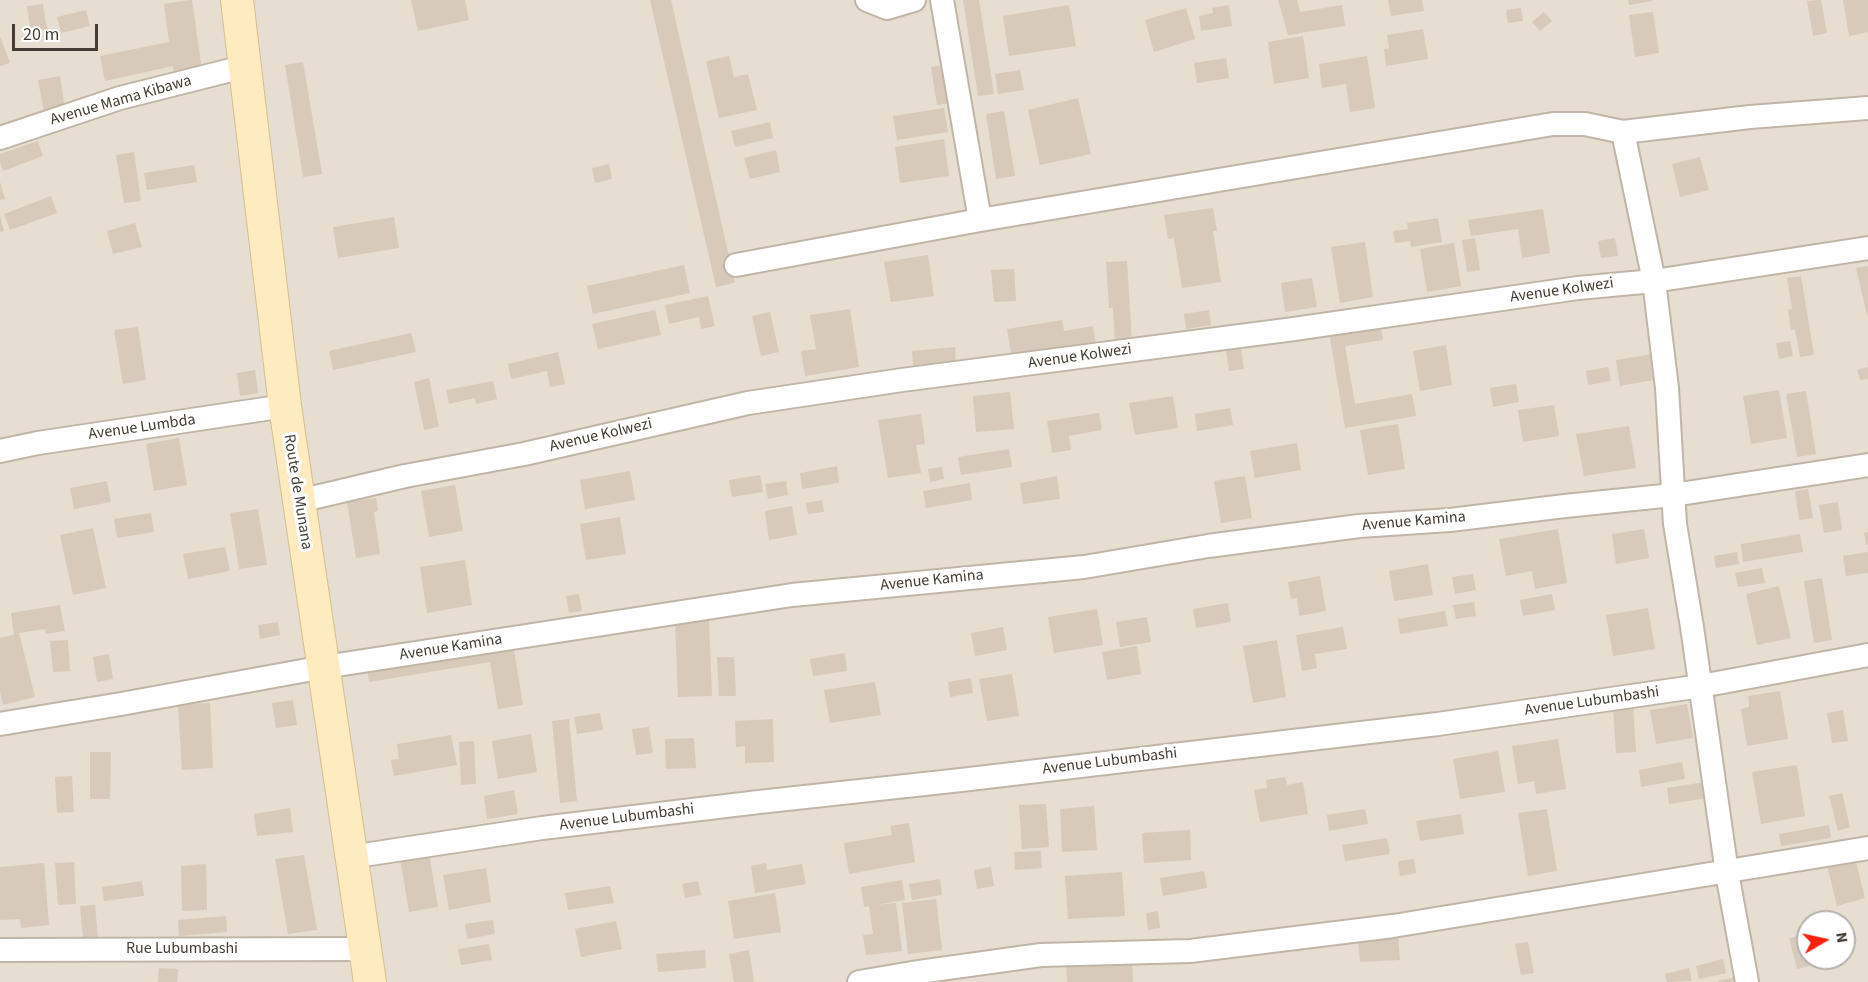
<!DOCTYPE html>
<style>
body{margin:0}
#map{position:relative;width:1868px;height:982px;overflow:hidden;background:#f2ece2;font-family:"Source Sans 3",sans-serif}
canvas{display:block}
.north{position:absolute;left:1796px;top:910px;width:60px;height:60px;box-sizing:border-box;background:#fff;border:2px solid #b4b1ad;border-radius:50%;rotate:81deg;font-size:16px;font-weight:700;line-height:24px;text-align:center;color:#433c32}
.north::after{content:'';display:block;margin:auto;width:21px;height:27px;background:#ff200c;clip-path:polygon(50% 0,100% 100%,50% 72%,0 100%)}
.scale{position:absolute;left:12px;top:24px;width:86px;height:27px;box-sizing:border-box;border:3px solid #433c32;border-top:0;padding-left:8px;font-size:18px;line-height:21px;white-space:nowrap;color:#433c32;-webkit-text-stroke:4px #fff;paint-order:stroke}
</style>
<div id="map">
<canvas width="1868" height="982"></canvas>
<div class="north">N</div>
<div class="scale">20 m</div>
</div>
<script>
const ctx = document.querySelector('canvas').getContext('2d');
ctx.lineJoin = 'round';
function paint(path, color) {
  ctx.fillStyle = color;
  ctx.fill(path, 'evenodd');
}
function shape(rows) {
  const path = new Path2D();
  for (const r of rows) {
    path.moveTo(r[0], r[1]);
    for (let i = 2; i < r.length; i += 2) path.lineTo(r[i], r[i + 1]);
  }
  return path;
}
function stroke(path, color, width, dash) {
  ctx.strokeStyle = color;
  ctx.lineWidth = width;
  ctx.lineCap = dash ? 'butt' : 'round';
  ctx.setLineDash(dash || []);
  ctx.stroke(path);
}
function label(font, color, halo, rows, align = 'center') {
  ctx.font = font + ' "Source Sans 3",sans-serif';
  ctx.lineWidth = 6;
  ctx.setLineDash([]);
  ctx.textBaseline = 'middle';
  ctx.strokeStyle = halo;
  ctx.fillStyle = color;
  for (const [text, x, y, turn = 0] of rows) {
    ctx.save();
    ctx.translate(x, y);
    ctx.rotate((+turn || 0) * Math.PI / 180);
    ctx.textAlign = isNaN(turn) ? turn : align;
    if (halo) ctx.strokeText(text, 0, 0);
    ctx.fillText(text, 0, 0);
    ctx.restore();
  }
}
paint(shape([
 [0,0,1868,0,1868,982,0,982],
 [1808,922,1844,922,1844,958,1808,958]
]), '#e6ded0');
paint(shape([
 [189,0,192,0,202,70,174,74,173,66,105,81,100,56,169,42,164,4],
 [411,0,465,0,469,20,418,31],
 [650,0,671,0,735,283,716,287],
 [963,0,979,0,994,94,978,96],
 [1278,0,1297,0,1300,12,1342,5,1345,26,1288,35],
 [1388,0,1422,0,1424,11,1391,16],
 [1628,0,1652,0,1652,1,1629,5],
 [1821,0,1827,33,1813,36,1807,1],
 [1843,0,1868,0,1868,32,1849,36],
 [43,4,47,30,31,33,27,6],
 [1069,5,1076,46,1009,56,1003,16],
 [1229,5,1232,26,1201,31,1199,16,1213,13,1212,8],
 [1186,8,1195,39,1154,52,1145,20],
 [1521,8,1523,21,1508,23,1506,10],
 [86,10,90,26,61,33,57,17],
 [1544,12,1552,21,1540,31,1532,22],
 [1653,12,1659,53,1635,57,1629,15],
 [1423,29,1428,59,1386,66,1384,49,1389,48,1387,35],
 [0,36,10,63,0,66],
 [1303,36,1309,78,1274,84,1268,42],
 [729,56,734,77,748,74,757,110,719,118,706,61],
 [1367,56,1375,108,1350,112,1346,84,1322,88,1319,64],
 [1226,58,1229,78,1197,83,1194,63],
 [303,62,322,174,303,177,285,65],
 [947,64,953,103,937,105,931,67],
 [1020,70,1024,90,998,94,995,74],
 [60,76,65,109,44,112,38,80],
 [1078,98,1091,154,1040,165,1028,110],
 [944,108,948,132,897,140,893,116],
 [1004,111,1015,176,996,179,986,114],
 [770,122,773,138,735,147,731,131],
 [944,139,949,176,900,183,895,147],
 [38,141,43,156,3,171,0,162,0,154],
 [776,150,780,172,750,179,744,158],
 [134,152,141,201,124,203,116,155],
 [1700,157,1709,190,1680,197,1672,164],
 [609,164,612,179,595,183,592,168],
 [194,165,197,182,147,190,144,173],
 [0,182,5,199,0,200],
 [51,196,57,213,10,230,4,214],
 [1213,208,1217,231,1213,231,1221,282,1182,288,1174,238,1168,239,1164,215],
 [1543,209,1550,253,1522,258,1518,229,1471,236,1468,220],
 [0,216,4,231,0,232],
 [394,217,399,248,338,258,333,227],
 [1438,218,1442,242,1411,247,1410,241,1395,243,1393,231,1408,229,1407,223],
 [135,223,142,247,113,254,107,231],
 [1475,238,1480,270,1467,272,1462,240],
 [1615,238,1618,256,1601,258,1598,241],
 [1365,242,1373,297,1340,303,1331,247],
 [1454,243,1461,286,1427,292,1420,249],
 [928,255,934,296,891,302,884,262],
 [1127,261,1132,344,1115,345,1113,308,1109,308,1106,262],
 [684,265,690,293,593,314,587,286],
 [1868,266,1868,315,1867,315,1856,268],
 [1014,269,1016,301,994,302,991,270],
 [1801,276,1814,355,1800,357,1795,329,1791,330,1788,310,1792,309,1787,278],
 [1312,278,1317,307,1285,312,1281,283],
 [708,296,715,326,701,329,699,317,669,324,665,305],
 [850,309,859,367,805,376,801,351,816,349,810,315],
 [655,310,661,335,598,349,592,324],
 [1209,310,1211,325,1186,329,1184,314],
 [770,312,779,352,761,356,752,316],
 [1062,320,1064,331,1093,326,1096,346,1012,359,1007,329],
 [1380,324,1383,340,1345,346,1355,404,1412,394,1416,416,1345,428,1329,332],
 [138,327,146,380,123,384,114,330],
 [411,333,416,352,333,370,329,351],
 [1790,341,1793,356,1779,359,1776,343],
 [1240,342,1244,369,1229,371,1225,344],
 [1446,345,1452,385,1420,391,1413,351],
 [955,347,956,362,913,366,912,351],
 [558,352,565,384,550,387,547,371,511,379,508,364],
 [1660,353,1664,378,1620,386,1616,360],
 [1608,367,1611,381,1588,385,1586,371],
 [1868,367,1868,379,1860,380,1857,370],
 [255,370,258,393,240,396,237,373],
 [429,378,439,427,424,430,414,382],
 [493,381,497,399,476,404,475,398,449,404,446,390],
 [1516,384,1519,402,1493,407,1490,388],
 [1779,390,1787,438,1751,444,1743,396],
 [1806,391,1816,454,1797,457,1786,394],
 [1010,392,1014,429,976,432,973,396],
 [1173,396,1178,428,1135,435,1129,403],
 [1554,405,1559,436,1523,442,1518,410],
 [1230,408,1233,425,1197,431,1195,414],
 [1099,413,1102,430,1069,436,1071,450,1052,453,1047,421],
 [921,414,925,444,916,445,921,473,888,478,878,420],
 [1398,424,1405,469,1368,475,1360,430],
 [1629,426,1636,468,1584,476,1576,434],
 [179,438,187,485,154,491,146,444],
 [1297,443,1301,470,1255,478,1250,451],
 [1009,449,1012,467,961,475,958,457],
 [837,466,839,483,802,489,800,473],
 [942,467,944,479,930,482,928,469],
 [630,471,635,500,585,509,580,480],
 [760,475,763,492,732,497,729,480],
 [1057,476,1060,499,1023,504,1020,483],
 [1245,476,1252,518,1221,523,1214,481],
 [107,481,111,502,74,509,70,488],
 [786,481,788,495,768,499,765,484],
 [970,483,972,500,926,508,923,491],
 [455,485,463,531,429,537,421,491],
 [1808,489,1813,518,1799,520,1795,491],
 [376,498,378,511,374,512,380,554,356,558,347,502],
 [822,500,824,512,808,514,806,503],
 [1838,502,1842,530,1824,533,1819,505],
 [792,506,797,535,769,540,765,511],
 [258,509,267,565,239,569,230,513],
 [151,513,154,532,117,538,114,519],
 [620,517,626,554,586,560,580,524],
 [93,528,106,588,73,595,60,535],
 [1558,529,1567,583,1535,589,1532,571,1506,576,1499,539],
 [1644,529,1649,558,1616,564,1612,534],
 [1868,532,1868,545,1866,545,1864,533],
 [1800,534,1803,552,1743,562,1741,544],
 [225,547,230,571,188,579,183,554],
 [1737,552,1739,564,1716,568,1714,556],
 [1868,552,1868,573,1846,576,1843,556],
 [465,560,472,605,427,613,420,567],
 [1428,564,1433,595,1394,601,1389,571],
 [1762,568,1765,583,1738,587,1735,573],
 [1473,574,1476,590,1455,594,1452,577],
 [1320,576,1326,611,1299,616,1297,598,1291,599,1288,582],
 [1822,578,1832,640,1814,643,1804,581],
 [1779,586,1791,638,1757,645,1746,594],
 [579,594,582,611,569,613,566,596],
 [1552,594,1555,610,1523,616,1520,600],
 [1474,602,1476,616,1456,619,1453,605],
 [1228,603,1231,622,1196,628,1193,609],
 [60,605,65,631,46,634,45,629,19,633,35,697,3,705,0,692,0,638,14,635,11,613],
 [1648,608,1655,649,1613,656,1606,615],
 [1097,609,1103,645,1054,653,1048,617],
 [1445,611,1448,626,1400,634,1398,619],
 [1147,617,1151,642,1120,647,1116,622],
 [709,619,712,696,678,697,675,621],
 [278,622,280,635,260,639,258,625],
 [1003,627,1007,650,975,656,971,633],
 [1343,627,1347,649,1315,654,1317,668,1302,671,1296,635],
 [68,640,70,671,53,672,50,641],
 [1277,640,1286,697,1253,703,1243,646],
 [513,644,523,705,498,709,490,662,369,682,367,668],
 [1137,646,1141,674,1107,680,1102,652],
 [845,653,847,671,813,676,810,659],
 [109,654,113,679,97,682,93,657],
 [717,657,734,657,736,696,719,696],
 [1012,674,1019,716,987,721,979,679],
 [971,678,973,693,950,697,948,682],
 [875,682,881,715,830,723,824,690],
 [1780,691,1788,739,1747,746,1741,709,1749,707,1748,696],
 [293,700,297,725,276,728,272,703],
 [210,703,213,768,182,770,178,705],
 [1687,704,1693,738,1656,744,1650,710],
 [1633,705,1636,752,1616,753,1613,706],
 [1843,710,1848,741,1832,743,1827,713],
 [600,713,603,730,577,734,574,717],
 [569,719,577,801,560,803,552,721],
 [773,719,774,762,745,763,745,746,736,747,735,721],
 [649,727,653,753,636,755,632,729],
 [531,734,537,772,498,779,492,741],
 [451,735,457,765,394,776,391,760,399,759,397,744],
 [694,738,696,768,666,769,665,739],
 [1558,739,1566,789,1536,794,1534,781,1518,784,1512,746],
 [474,741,476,784,461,785,459,742],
 [1498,751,1505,792,1460,799,1453,759],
 [90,752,111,752,110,799,90,799],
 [1682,762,1685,779,1641,787,1639,770],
 [1797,765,1805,816,1761,824,1752,772],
 [72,776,74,812,57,813,55,777],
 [1285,777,1287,785,1303,782,1308,814,1260,822,1254,790,1267,788,1266,780],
 [1705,782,1707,798,1669,804,1667,788],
 [514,790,518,814,487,819,484,796],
 [1842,793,1850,827,1838,831,1829,796],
 [1046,804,1049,847,1022,849,1019,805],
 [1094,806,1097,850,1062,852,1060,809],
 [290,808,293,832,257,836,254,814],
 [1365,809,1368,824,1329,831,1327,815],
 [1547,809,1557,871,1528,876,1518,813],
 [1461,814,1464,834,1420,841,1416,821],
 [909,823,915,862,849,874,844,843,892,835,890,826],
 [1829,825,1831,838,1781,846,1779,834],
 [1190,830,1191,860,1144,863,1142,833],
 [1387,838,1390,854,1345,861,1342,845],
 [1041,851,1042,868,1015,870,1014,852],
 [429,853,438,907,409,912,400,858],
 [304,855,317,930,288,934,275,859],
 [1855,858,1865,898,1837,906,1827,865],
 [1414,859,1416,873,1400,876,1398,861],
 [74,862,76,904,58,905,55,863],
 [44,863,49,925,21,928,20,919,0,920,0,867],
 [766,863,767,870,802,864,806,884,755,893,751,866],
 [206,864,207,910,182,911,181,866],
 [991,867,994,886,977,889,974,870],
 [486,868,491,902,449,910,443,875],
 [1204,871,1207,888,1163,896,1160,878],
 [1122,872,1125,916,1068,919,1065,876],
 [940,879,942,895,912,900,909,884],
 [902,880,905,900,875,905,896,903,902,951,866,955,863,935,873,934,869,906,864,907,861,887],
 [142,881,144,896,104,901,102,887],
 [698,881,701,895,685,898,682,884],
 [610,886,614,903,568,910,565,893],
 [775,893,781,932,734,939,728,901],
 [936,899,942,950,908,954,902,903],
 [95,905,98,938,83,939,80,906],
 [1158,911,1160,928,1148,930,1146,913],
 [226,916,227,932,179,936,178,920],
 [493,920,495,934,467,939,465,924],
 [616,921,622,949,581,957,575,929],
 [1808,933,1808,958,1836,959,1797,969,1789,938],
 [1398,936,1400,960,1360,962,1358,939],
 [1528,942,1534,973,1521,975,1515,944],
 [489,944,492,960,461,965,458,949],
 [705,950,706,968,658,972,656,954],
 [749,950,754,982,734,982,729,954],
 [1723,959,1726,973,1699,979,1696,966],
 [1132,960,1133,982,1067,982,1066,964],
 [159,968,178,969,177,982,158,982],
 [1689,968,1692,981,1667,982,1665,974],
 [1735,977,1736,982,1718,982,1718,981]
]), '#d7caba');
const street = shape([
 [867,0,887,8,914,0],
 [942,0,980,220],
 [1623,132,1654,281,1667,388,1675,524,1692,627,1727,873,1747,982],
 [0,138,120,98,243,67],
 [736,265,980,220,1553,124,1585,124,1623,132,1750,117,1868,108],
 [0,451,38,443,285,406],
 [299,501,405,476,524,454,748,403,902,380,1294,329,1578,288,1654,281,1868,248],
 [0,724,121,704,324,667,792,595,1084,567,1208,546,1359,526,1450,520,1565,506,1673,495,1868,465],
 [350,857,542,828,759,802,961,780,1438,724,1701,686,1868,655],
 [0,950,365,949],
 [859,982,912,973,1041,955,1190,951,1393,926,1868,848]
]);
const secondary = shape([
 [237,0,285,406,370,982]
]);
stroke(street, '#c0b6a7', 26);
stroke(secondary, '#d4be8f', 34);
stroke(street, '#fff', 22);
stroke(secondary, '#ffebbf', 32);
label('16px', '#433c32', '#fff', [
 ["Avenue Mama Kibawa",121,101,-16],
 ["Avenue Kolwezi",1562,291,-8],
 ["Avenue Kolwezi",1080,357,-8],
 ["Avenue Lumbda",142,428,-8],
 ["Avenue Kolwezi",601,436,-13],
 ["Route de Munana",297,492,81],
 ["Avenue Kamina",1414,522,-5],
 ["Avenue Kamina",932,581,-6],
 ["Avenue Kamina",451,648,-9],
 ["Avenue Lubumbashi",1592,702,-8],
 ["Avenue Lubumbashi",1110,762,-7],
 ["Avenue Lubumbashi",627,818,-7],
 ["Rue Lubumbashi",182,949]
]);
</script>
